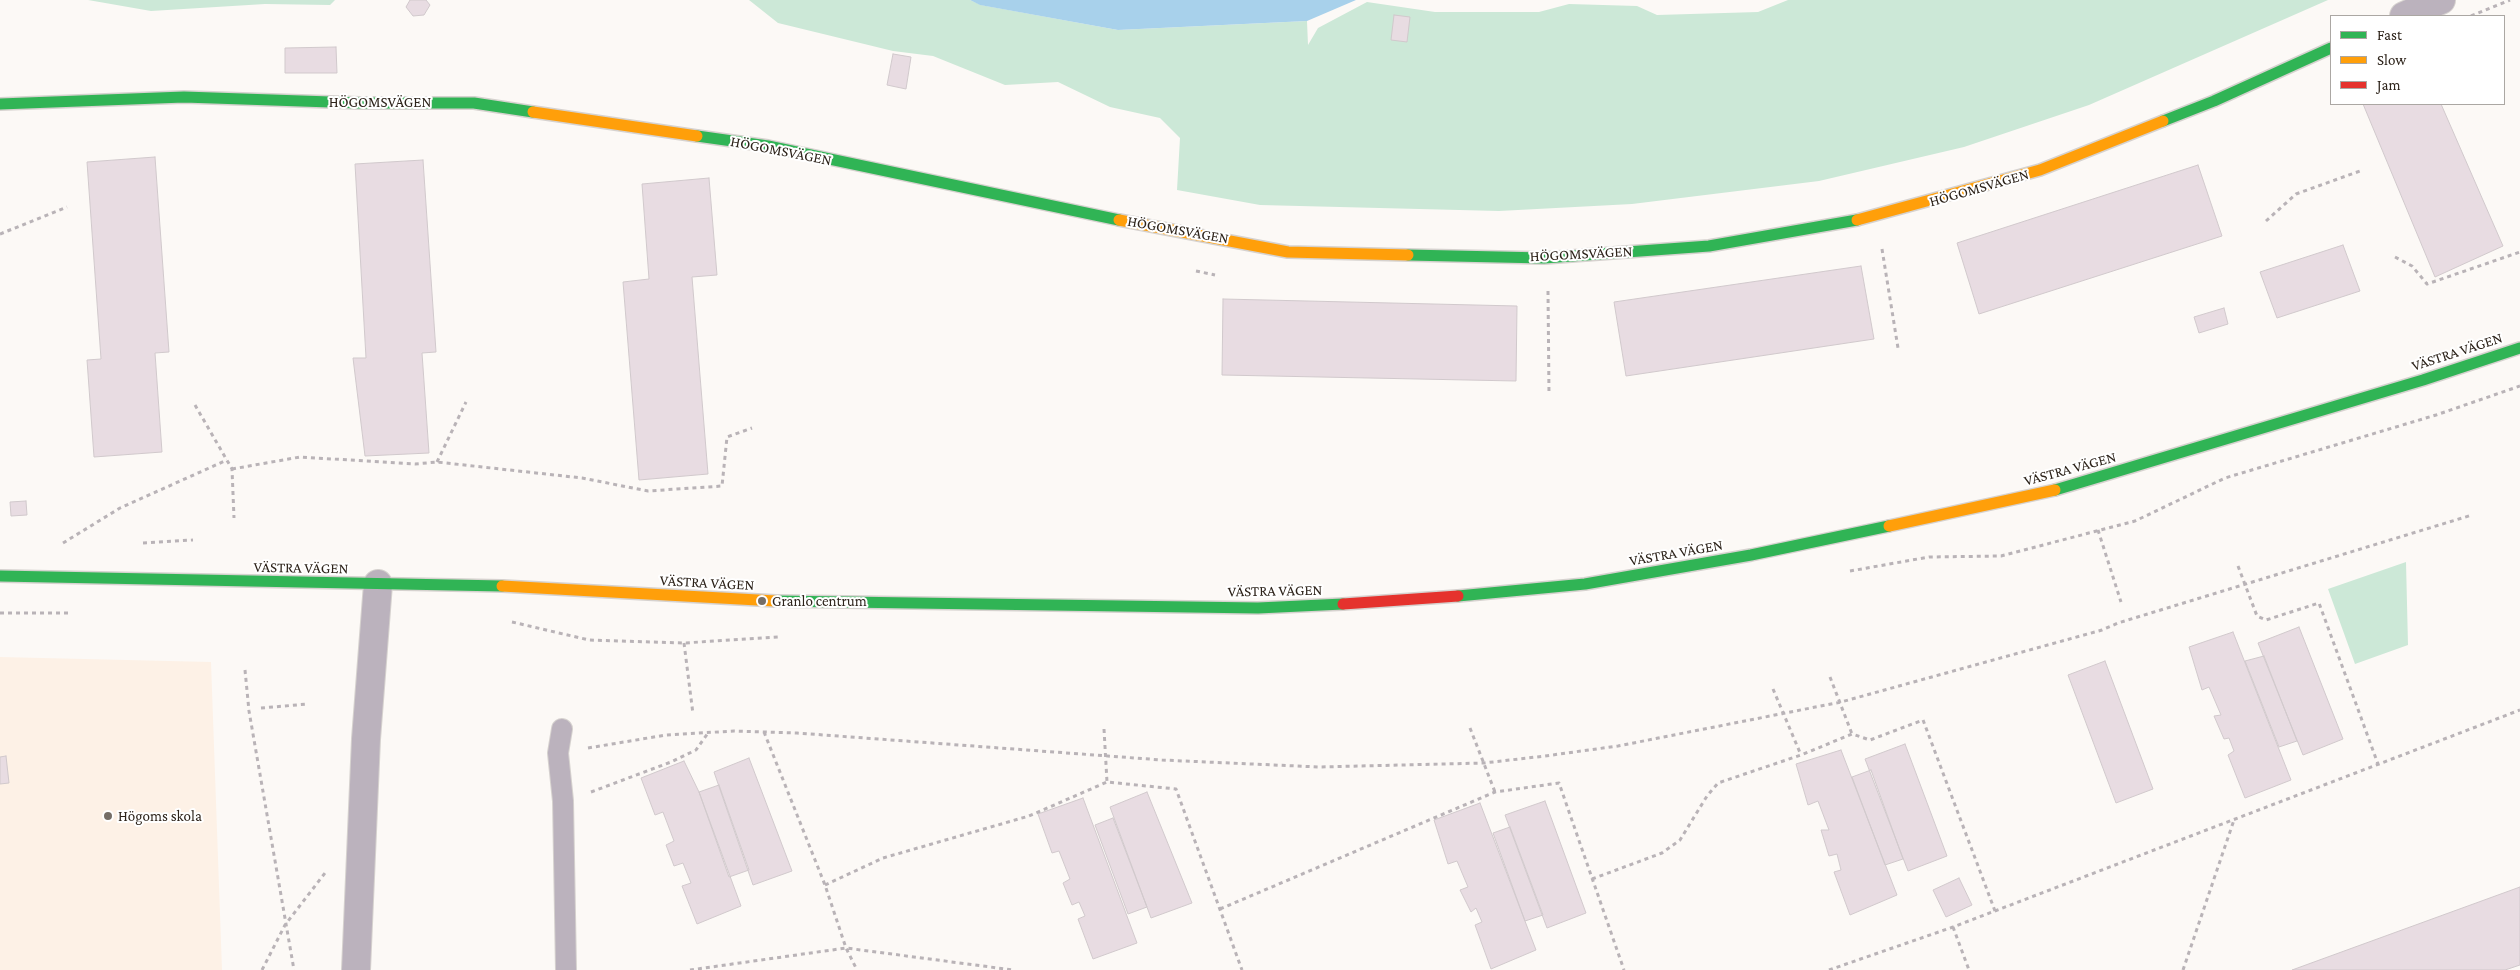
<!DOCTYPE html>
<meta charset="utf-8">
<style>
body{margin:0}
#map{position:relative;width:2520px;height:970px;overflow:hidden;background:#fcf9f6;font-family:"Crimson Pro",serif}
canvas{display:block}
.legend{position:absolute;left:2330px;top:15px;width:175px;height:90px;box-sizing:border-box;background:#fff;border:1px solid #aba7a3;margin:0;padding:6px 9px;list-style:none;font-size:15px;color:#2d231a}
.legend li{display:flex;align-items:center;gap:10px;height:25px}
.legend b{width:25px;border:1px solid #aba7a3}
</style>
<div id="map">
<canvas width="2520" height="970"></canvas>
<ul class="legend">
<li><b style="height:6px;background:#30b455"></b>Fast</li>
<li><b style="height:6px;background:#ff9f0a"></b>Slow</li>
<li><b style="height:6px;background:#e5322d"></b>Jam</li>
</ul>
</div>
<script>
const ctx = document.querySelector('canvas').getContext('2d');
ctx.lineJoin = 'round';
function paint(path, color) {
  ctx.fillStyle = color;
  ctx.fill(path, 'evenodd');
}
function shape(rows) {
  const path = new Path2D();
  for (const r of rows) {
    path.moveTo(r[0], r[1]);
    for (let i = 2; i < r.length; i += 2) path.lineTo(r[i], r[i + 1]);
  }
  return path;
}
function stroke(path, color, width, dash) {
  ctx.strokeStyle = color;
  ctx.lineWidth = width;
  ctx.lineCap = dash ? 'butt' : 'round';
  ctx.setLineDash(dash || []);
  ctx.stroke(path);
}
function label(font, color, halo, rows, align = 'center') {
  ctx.font = font + ' "Crimson Pro",serif';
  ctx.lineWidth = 4;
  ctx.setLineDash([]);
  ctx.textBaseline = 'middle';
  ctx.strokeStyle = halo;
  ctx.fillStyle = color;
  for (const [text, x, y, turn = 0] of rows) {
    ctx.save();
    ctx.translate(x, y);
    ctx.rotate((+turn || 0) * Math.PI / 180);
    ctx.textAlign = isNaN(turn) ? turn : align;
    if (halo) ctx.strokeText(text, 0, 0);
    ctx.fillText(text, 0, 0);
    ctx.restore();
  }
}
paint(shape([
 [0,657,211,662,222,970,0,970]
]), '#fdf1e6');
paint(shape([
 [88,0,335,0,330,5,265,4,151,11],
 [749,0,970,0,981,5,1118,30,1307,21,1308,45,1318,28,1367,2,1435,12,1539,12,1569,4,1637,6,1657,15,1758,12,1788,0,2328,0,2089,105,1964,147,1819,181,1632,204,1499,211,1260,205,1177,190,1180,138,1160,118,1110,107,1058,82,1005,85,933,56,893,51,778,23],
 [2406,562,2408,645,2355,664,2328,589]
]), '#cce8d7');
paint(shape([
 [970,0,1356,0,1307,21,1118,30,980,5]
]), '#a8d1eb');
const building = shape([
 [410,0,426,0,430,5,424,15,413,16,406,7,410,0],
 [1394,15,1410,17,1407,42,1391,40,1394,15],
 [336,47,337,73,285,73,285,48,336,47],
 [893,54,911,57,906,89,887,85,893,54],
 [2363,104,2441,104,2503,246,2435,277,2363,104],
 [155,157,169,352,155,353,162,452,94,457,87,360,101,359,87,162,155,157],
 [423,160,436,352,422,353,429,453,365,456,353,358,366,358,355,164,423,160],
 [2198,165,2222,236,1979,314,1957,243,2198,165],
 [709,178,717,275,692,277,708,474,639,480,623,282,649,279,642,184,709,178],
 [2343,245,2360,291,2277,318,2260,272,2343,245],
 [1861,266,1874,339,1626,376,1614,302,1861,266],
 [1223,299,1517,306,1516,381,1222,375,1223,299],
 [2224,308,2228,324,2199,333,2194,317,2224,308],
 [26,501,27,515,11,516,10,502,26,501],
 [2299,627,2343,739,2303,755,2258,643,2299,627],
 [2233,632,2291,780,2245,798,2228,755,2234,751,2229,738,2224,739,2214,716,2221,715,2209,687,2202,690,2189,647,2233,632],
 [2264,656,2297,741,2279,747,2245,661,2264,656],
 [2105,661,2153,789,2116,803,2068,675,2105,661],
 [1905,744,1947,856,1908,871,1865,759,1905,744],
 [1841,750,1897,895,1850,915,1834,872,1841,870,1837,854,1829,856,1821,830,1829,830,1818,801,1808,805,1796,764,1841,750],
 [6,756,9,783,0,784,0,757,6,756],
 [749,758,792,871,753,885,714,772,749,758],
 [684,761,699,792,741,906,697,924,682,886,691,883,683,863,674,866,666,845,674,841,663,812,655,815,641,778,684,761],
 [1871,770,1903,859,1885,865,1852,777,1871,770],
 [719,785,749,870,729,877,699,792,719,785],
 [1147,792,1192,903,1151,918,1110,807,1147,792],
 [1083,798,1137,943,1093,959,1078,919,1085,916,1079,902,1072,905,1063,883,1070,879,1059,851,1052,853,1038,814,1083,798],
 [1545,801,1586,913,1547,928,1505,815,1545,801],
 [1480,803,1536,950,1491,969,1475,925,1482,922,1476,908,1471,912,1460,890,1468,887,1457,861,1448,864,1434,820,1480,803],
 [1113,818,1147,907,1128,914,1095,825,1113,818],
 [1510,827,1543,915,1525,921,1493,833,1510,827],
 [1959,878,1972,905,1946,917,1933,890,1959,878],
 [2520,887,2520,965,2505,970,2292,970,2520,887]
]);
paint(building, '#e8dce2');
stroke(building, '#d1c9cc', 1);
const lane = shape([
 [562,729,558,753,563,801,566,970]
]);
const street = shape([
 [2404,16,2441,0],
 [356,970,366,739,378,584]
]);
const fast = shape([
 [0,104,184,97,360,103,474,103,533,112],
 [2163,121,2214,101,2331,48],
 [697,136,768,146,1119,220],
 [1408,255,1544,258,1709,246,1857,220],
 [2055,490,2423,380,2520,348],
 [0,576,502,586],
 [1458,596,1585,584,1751,555,1889,526],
 [776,601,1258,608,1343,604]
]);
const slow = shape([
 [533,112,697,136],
 [1119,220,1288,252,1408,255],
 [1857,220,2040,170,2163,121],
 [1889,526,2055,490],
 [502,586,776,601]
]);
const jam = shape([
 [1343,604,1458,596]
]);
stroke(lane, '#d6d2cf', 22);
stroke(street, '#d6d2cf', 30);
stroke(fast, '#d6d2cf', 14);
stroke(slow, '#d6d2cf', 14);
stroke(jam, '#d6d2cf', 14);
stroke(shape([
 [2471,16,2510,0],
 [2266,221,2296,194,2360,171],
 [0,234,67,207],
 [1882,249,1898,348],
 [2395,257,2412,266,2427,284,2520,252],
 [1196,271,1215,275],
 [1548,291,1549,394],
 [195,405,232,469,234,518],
 [437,462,466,402],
 [232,469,300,457,415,464,437,462,582,478,648,491,722,486,727,437,752,428],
 [2098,530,2121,602],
 [63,543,120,508,227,460],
 [143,543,193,540],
 [2238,566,2257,616,2266,620,2319,603,2378,764],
 [1850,571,1929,557,2001,556,2135,521,2225,478,2436,415,2520,386],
 [0,613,69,613],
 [512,622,589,640,684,643,779,637],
 [684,643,693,714],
 [245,670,249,711,294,970],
 [1830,677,1852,734],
 [1773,689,1801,755],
 [261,708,308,704],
 [1470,728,1495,792],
 [1104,729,1107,782],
 [764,732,825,885,846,948,857,970],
 [588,748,666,735,734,731,797,733,1162,760,1319,767,1484,763,1545,756,1618,746,1841,702,2102,630,2118,623,2472,515],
 [591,792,671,762,696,750,708,733],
 [1592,879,1662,853,1680,840,1707,796,1718,783,1801,755,1852,734,1870,740,1923,720,1995,911],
 [825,885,883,858,1029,816,1107,782,1176,789,1242,970],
 [1220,909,1495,792,1559,783,1624,970],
 [1953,927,1969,970],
 [262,970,285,925,325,873],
 [690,970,846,948,1013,970],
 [1829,970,1953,927,2520,710],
 [2183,970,2234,820]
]), '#b9b3b7', 3, [4, 4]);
stroke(lane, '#bbb2bd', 20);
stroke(street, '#bbb2bd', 28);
stroke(fast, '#30b455', 11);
stroke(slow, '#ff9f0a', 11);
stroke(jam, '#e5322d', 11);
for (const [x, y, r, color] of [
 [762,601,5,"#756e67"],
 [108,816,5,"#756e67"]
]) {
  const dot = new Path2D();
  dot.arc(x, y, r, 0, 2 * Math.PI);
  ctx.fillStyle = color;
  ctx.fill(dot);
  stroke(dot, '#fff', 2);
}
label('15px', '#2d231a', '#fff', [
 ["HÖGOMSVÄGEN",380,102],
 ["HÖGOMSVÄGEN",781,151,11],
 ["HÖGOMSVÄGEN",1979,188,-16],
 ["HÖGOMSVÄGEN",1178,230,10],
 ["HÖGOMSVÄGEN",1581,254,-3],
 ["VÄSTRA VÄGEN",2457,352,-18],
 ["VÄSTRA VÄGEN",2070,469,-15],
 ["VÄSTRA VÄGEN",1676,553,-10],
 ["VÄSTRA VÄGEN",301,568,1],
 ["VÄSTRA VÄGEN",707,583,3],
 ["VÄSTRA VÄGEN",1275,591,-1]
]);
label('15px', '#2d231a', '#fff', [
 ["Granlo centrum",772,601],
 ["Högoms skola",118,816]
], 'left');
</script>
